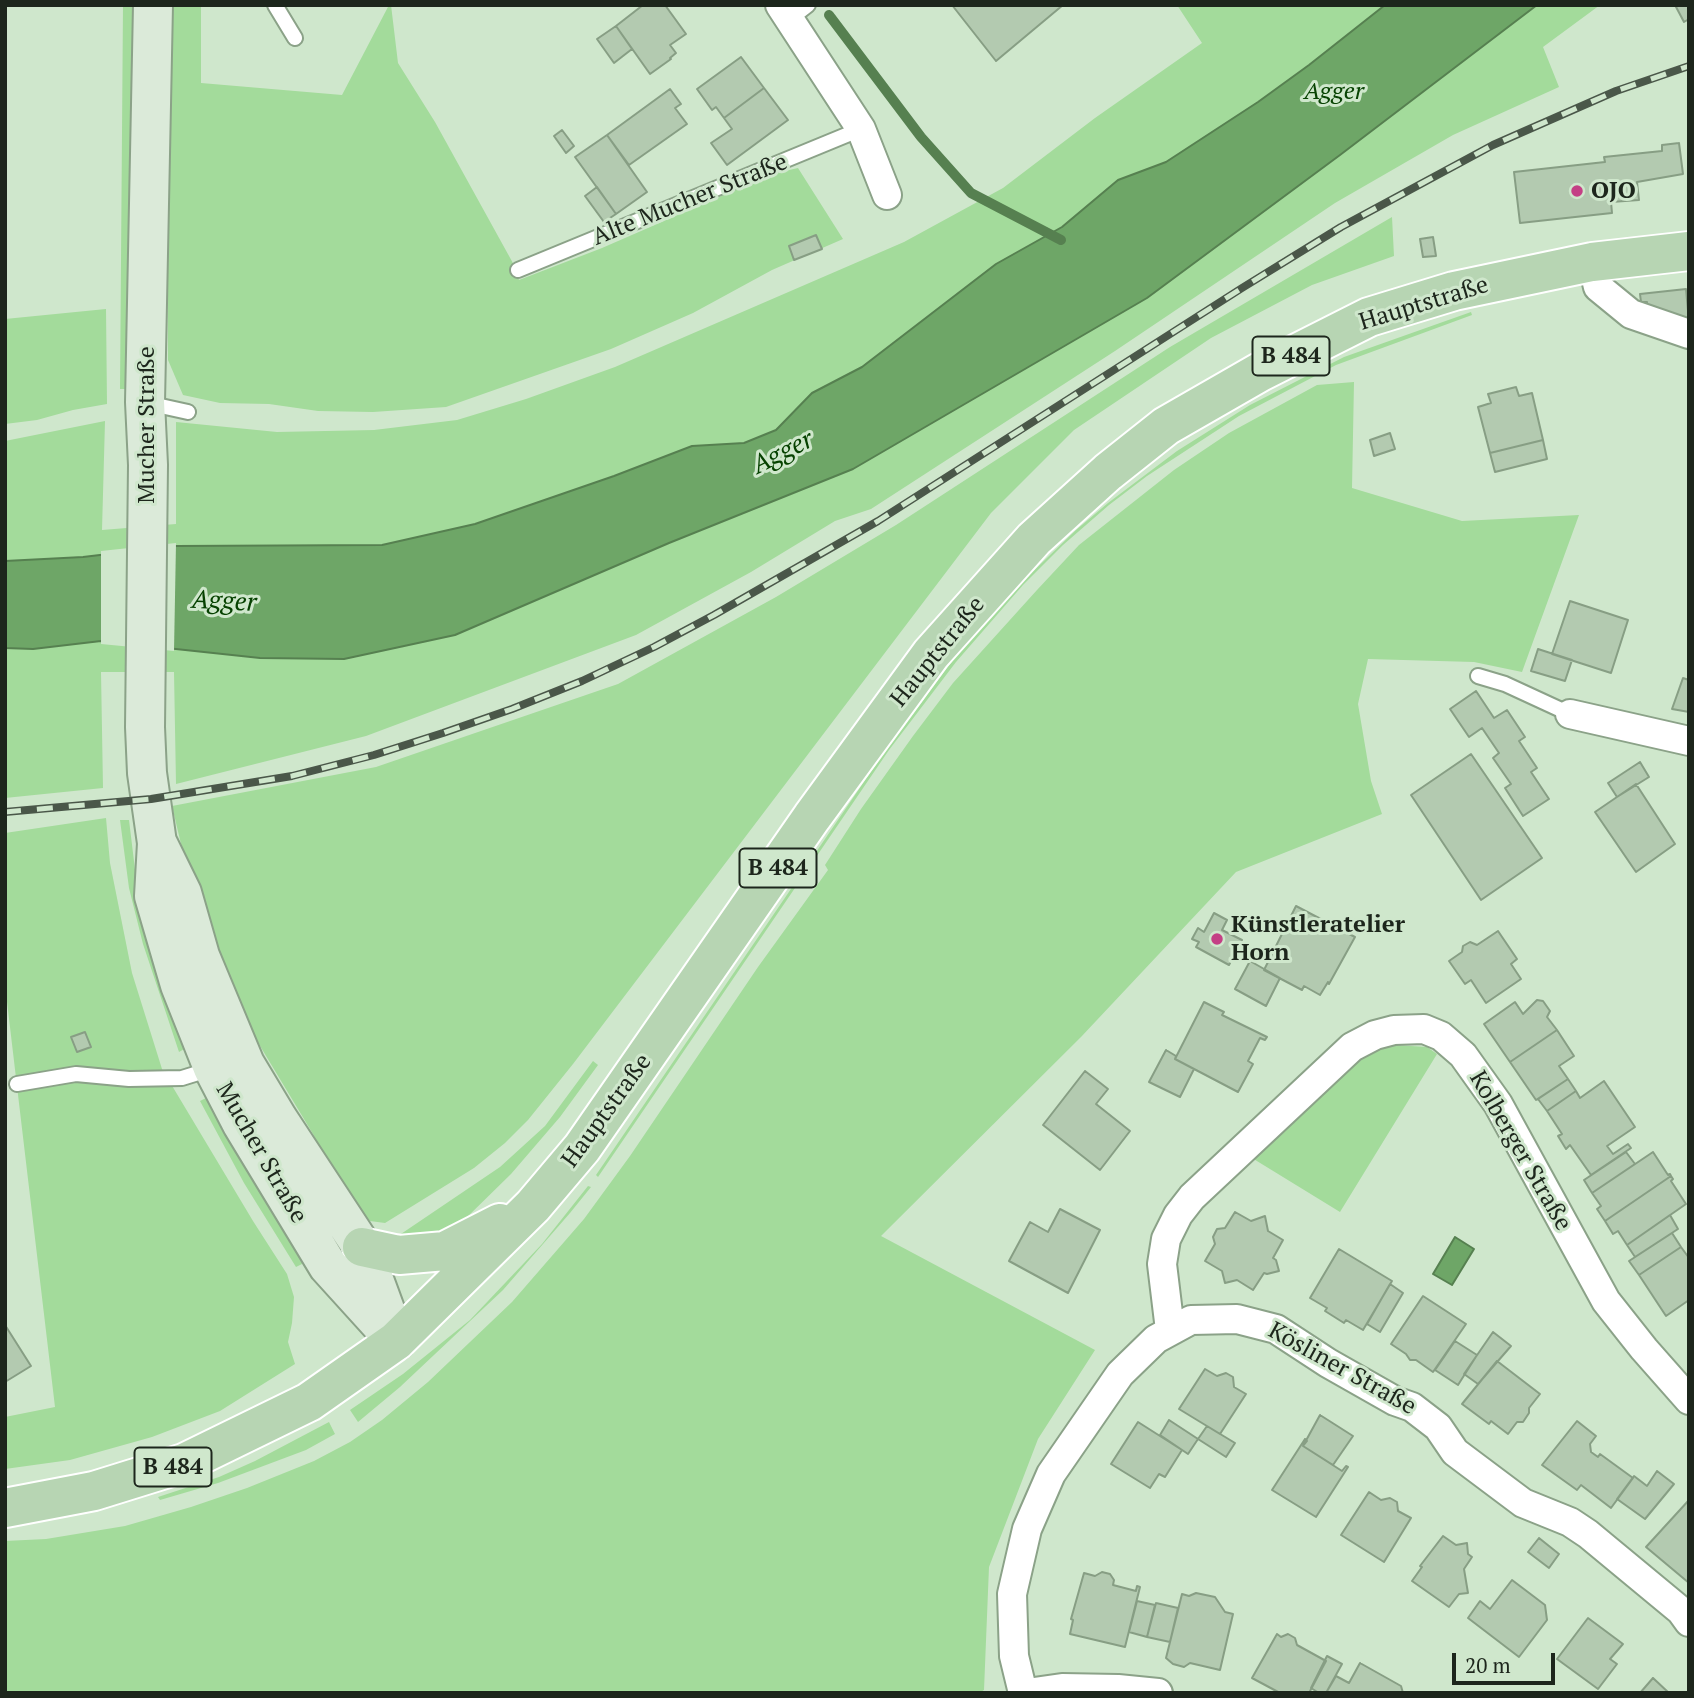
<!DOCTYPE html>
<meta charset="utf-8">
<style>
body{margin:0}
#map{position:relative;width:1694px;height:1698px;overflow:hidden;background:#cfe7cc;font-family:"PT Serif",serif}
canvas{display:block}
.frame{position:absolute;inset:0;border:7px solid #1d261c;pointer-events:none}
.scale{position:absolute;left:1452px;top:1653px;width:103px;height:32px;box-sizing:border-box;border:4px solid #1d261c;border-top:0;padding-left:9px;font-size:21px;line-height:24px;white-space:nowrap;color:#1d261c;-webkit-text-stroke:5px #cfe7cc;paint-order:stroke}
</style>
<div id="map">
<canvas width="1694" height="1698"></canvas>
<div class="frame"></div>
<div class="scale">20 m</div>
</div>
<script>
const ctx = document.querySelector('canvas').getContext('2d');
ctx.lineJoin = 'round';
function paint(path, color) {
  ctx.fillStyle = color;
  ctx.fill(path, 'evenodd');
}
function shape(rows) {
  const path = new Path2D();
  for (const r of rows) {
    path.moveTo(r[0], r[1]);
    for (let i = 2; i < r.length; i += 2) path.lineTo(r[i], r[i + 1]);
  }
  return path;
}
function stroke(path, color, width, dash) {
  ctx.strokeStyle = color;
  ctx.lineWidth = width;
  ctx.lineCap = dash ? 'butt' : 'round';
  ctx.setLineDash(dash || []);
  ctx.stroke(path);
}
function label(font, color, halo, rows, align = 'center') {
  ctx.font = font + ' "PT Serif",serif';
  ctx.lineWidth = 6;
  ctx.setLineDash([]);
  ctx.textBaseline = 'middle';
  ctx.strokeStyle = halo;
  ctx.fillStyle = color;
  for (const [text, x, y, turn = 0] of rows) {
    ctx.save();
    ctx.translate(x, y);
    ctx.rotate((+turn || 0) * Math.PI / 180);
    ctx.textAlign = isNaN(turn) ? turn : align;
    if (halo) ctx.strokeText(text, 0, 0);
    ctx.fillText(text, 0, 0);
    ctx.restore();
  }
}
paint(shape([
 [123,5,134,5,129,389,120,389],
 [170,5,201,5,201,83,342,95,389,5,391,5,398,63,435,122,514,265,519,280,602,248,772,174,798,168,843,239,772,270,693,313,611,349,446,407,373,412,318,411,269,404,220,403,183,395,168,360,167,184],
 [1177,5,1600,5,1543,47,1559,87,1453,135,1335,203,1115,351,871,509,835,521,751,572,636,635,366,736,176,784,174,672,101,672,103,788,5,798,5,441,105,421,102,530,176,524,176,422,277,432,374,430,457,420,526,399,615,367,904,242,1003,188,1095,118,1202,43],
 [1392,217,1394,256,1312,285,1211,338,1074,430,991,513,573,1064,528,1120,505,1143,474,1168,385,1223,370,1221,359,1210,332,1174,313,1134,230,996,190,882,172,806,376,767,618,684,776,597,896,525,1170,347],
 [106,309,107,404,73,410,37,420,5,424,5,319],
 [1471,312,1472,315,1336,365,1239,416,1147,476,1109,505,1063,545,1023,585,956,662,889,750,598,1177,596,1175,887,748,953,660,1021,583,1076,530,1108,503,1177,451,1250,405,1344,357],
 [1354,382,1352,488,1462,521,1579,515,1522,672,1474,662,1368,659,1358,704,1371,781,1382,814,1236,872,1081,1037,881,1236,1095,1350,1038,1439,989,1567,984,1690,979,1693,5,1693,5,1541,46,1539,125,1526,191,1507,247,1488,314,1461,350,1442,382,1420,428,1382,512,1302,584,1219,630,1156,758,967,828,870,825,865,861,809,913,736,953,683,1037,590,1079,545,1174,470,1229,433,1317,385],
 [106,818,110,863,132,973,162,1069,253,1221,287,1274,294,1297,292,1323,288,1342,295,1364,220,1411,152,1437,70,1460,5,1469,5,1417,55,1407,5,985,5,833],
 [120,820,129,820,137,886,186,1048,179,1052,143,944,129,888],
 [1395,1045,1427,1047,1437,1054,1340,1212,1252,1158,1359,1059,1376,1050],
 [593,1061,598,1065,560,1117,511,1174,461,1223,446,1234,395,1238,500,1167,545,1126],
 [208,1097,306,1262,296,1267,244,1183,200,1101],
 [588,1186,591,1187,570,1213,503,1290,400,1387,358,1422,350,1410,403,1374,470,1320,542,1244],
 [329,1422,335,1434,306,1450,218,1483,160,1500,158,1497,219,1477,255,1461]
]), '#a3db9b');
const water = shape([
 [1385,5,1537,5,1340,155,1147,298,853,469,669,543,455,635,344,659,260,658,101,641,33,649,5,648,5,561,83,557,176,546,382,545,475,524,614,476,692,446,744,443,776,430,812,393,862,367,996,264,1062,227,1118,180,1166,162,1258,102,1309,65,1385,5],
 [1455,1237,1474,1249,1452,1285,1433,1274,1455,1237]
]);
paint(water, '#6ea667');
stroke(water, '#568050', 2);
paint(shape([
 [176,543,174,651,101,644,101,551]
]), '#cfe7cc');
stroke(shape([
 [829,15,921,137,971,193,1061,240]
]), '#568050', 10);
const building = shape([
 [643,5,665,5,686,34,670,45,676,53,670,58,671,59,650,74,616,26,643,5],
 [952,5,1063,5,996,61,952,5],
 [1675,5,1689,5,1689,19,1684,22,1675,5],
 [616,26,632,49,614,63,597,39,616,26],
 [741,57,764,88,724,118,716,107,712,110,697,89,741,57],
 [764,88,788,120,727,165,711,143,732,129,724,118,764,88],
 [670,89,681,104,675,108,687,124,629,165,607,135,670,89],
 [562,130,574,146,566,153,554,136,562,130],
 [607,135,647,192,616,214,575,157,607,135],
 [1679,143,1683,174,1637,182,1639,200,1611,202,1612,213,1520,223,1514,172,1605,162,1604,157,1662,151,1662,145,1679,143],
 [597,187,616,214,604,222,585,196,597,187],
 [816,235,822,249,794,260,789,246,816,235],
 [1433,237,1436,256,1423,257,1420,239,1433,237],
 [1686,289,1689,322,1647,307,1647,302,1641,302,1640,294,1686,289],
 [1516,387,1519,396,1532,393,1543,440,1490,453,1478,407,1491,403,1488,394,1516,387],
 [1390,433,1395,449,1374,456,1370,440,1390,433],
 [1543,440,1547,459,1495,472,1490,453,1543,440],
 [1570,601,1628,620,1611,673,1552,654,1570,601],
 [1538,649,1572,660,1565,681,1531,671,1538,649],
 [1683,678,1689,680,1689,712,1672,709,1683,678],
 [1476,691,1494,718,1507,710,1525,737,1519,741,1537,768,1531,772,1549,799,1523,816,1505,788,1511,784,1493,758,1499,753,1482,728,1469,737,1450,709,1476,691],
 [1471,754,1542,858,1481,900,1411,795,1471,754],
 [1640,762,1649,777,1617,797,1608,783,1640,762],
 [1636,784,1675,844,1636,872,1595,812,1636,784],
 [1296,906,1355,937,1329,984,1328,982,1320,995,1304,986,1302,990,1264,970,1296,906],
 [1214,913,1227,920,1222,930,1242,940,1229,965,1196,947,1199,942,1192,939,1198,928,1204,932,1214,913],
 [1498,931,1517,959,1511,964,1521,979,1486,1003,1471,980,1465,984,1449,961,1462,952,1463,946,1470,942,1477,945,1498,931],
 [1250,961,1280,978,1266,1006,1235,989,1250,961],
 [1537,1000,1543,1001,1550,1011,1547,1017,1557,1030,1510,1062,1484,1024,1515,1002,1523,1014,1537,1000],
 [1204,1002,1224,1012,1222,1015,1267,1037,1265,1040,1260,1038,1248,1061,1253,1064,1238,1092,1175,1059,1204,1002],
 [1557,1030,1574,1056,1559,1066,1568,1079,1536,1100,1510,1062,1557,1030],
 [85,1032,91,1047,77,1052,71,1037,85,1032],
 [1166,1050,1176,1056,1175,1059,1194,1069,1180,1097,1149,1082,1166,1050],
 [1085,1071,1108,1089,1096,1104,1130,1131,1100,1170,1043,1125,1085,1071],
 [1568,1079,1576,1091,1547,1111,1538,1099,1568,1079],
 [1604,1081,1635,1127,1607,1146,1613,1154,1628,1144,1631,1148,1591,1175,1570,1145,1566,1149,1558,1136,1562,1134,1547,1111,1576,1091,1580,1098,1604,1081],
 [1626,1152,1635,1164,1592,1193,1584,1180,1626,1152],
 [1653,1152,1668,1175,1670,1174,1671,1176,1605,1221,1597,1209,1601,1206,1592,1193,1653,1152],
 [1671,1176,1673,1179,1671,1181,1686,1204,1627,1245,1618,1231,1613,1234,1605,1221,1671,1176],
 [1060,1209,1100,1230,1068,1293,1009,1261,1030,1222,1048,1232,1060,1209],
 [1235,1212,1251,1221,1265,1216,1268,1231,1283,1240,1273,1258,1276,1260,1279,1271,1267,1274,1264,1273,1253,1290,1237,1280,1225,1283,1222,1271,1205,1261,1215,1244,1213,1237,1217,1229,1225,1228,1235,1212],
 [1670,1215,1678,1229,1635,1257,1627,1245,1670,1215],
 [1672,1233,1681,1247,1639,1275,1629,1261,1672,1233],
 [1681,1247,1689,1258,1689,1300,1666,1316,1639,1275,1681,1247],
 [1339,1249,1392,1281,1363,1330,1346,1320,1344,1323,1325,1311,1327,1308,1310,1298,1339,1249],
 [1390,1284,1403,1293,1380,1332,1367,1324,1390,1284],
 [1423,1296,1466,1324,1433,1372,1416,1360,1410,1360,1406,1354,1391,1344,1423,1296],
 [5,1325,31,1366,5,1382,5,1325],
 [1493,1332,1511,1346,1478,1384,1464,1374,1493,1332],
 [1455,1341,1477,1355,1458,1385,1435,1370,1455,1341],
 [1497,1361,1540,1394,1529,1408,1529,1413,1523,1422,1517,1422,1508,1434,1491,1421,1489,1424,1462,1404,1497,1361],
 [1205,1369,1217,1376,1226,1373,1233,1377,1234,1387,1246,1394,1220,1434,1179,1409,1205,1369],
 [1320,1415,1353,1436,1333,1465,1303,1446,1320,1415],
 [1169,1420,1198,1439,1188,1454,1160,1435,1169,1420],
 [1577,1421,1596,1436,1590,1444,1591,1452,1598,1457,1600,1454,1633,1478,1611,1508,1581,1485,1577,1490,1542,1465,1577,1421],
 [1138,1422,1182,1450,1165,1477,1159,1474,1150,1488,1111,1464,1138,1422],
 [1207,1426,1235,1443,1226,1457,1198,1439,1207,1426],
 [1305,1439,1307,1441,1303,1446,1342,1471,1346,1466,1348,1467,1316,1517,1272,1490,1305,1439],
 [1657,1471,1674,1484,1645,1519,1617,1499,1634,1476,1647,1486,1657,1471],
 [1369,1492,1381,1500,1390,1498,1397,1502,1398,1511,1411,1518,1384,1562,1341,1535,1369,1492],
 [1689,1500,1689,1583,1646,1547,1689,1500],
 [1443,1536,1456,1545,1467,1543,1468,1554,1472,1557,1464,1569,1468,1593,1459,1594,1449,1607,1412,1581,1422,1567,1420,1566,1443,1536],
 [1539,1538,1559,1554,1549,1568,1528,1552,1539,1538],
 [1102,1572,1110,1574,1114,1580,1113,1585,1136,1591,1137,1586,1140,1587,1125,1647,1070,1634,1073,1620,1071,1619,1084,1573,1095,1576,1102,1572],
 [1512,1580,1545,1605,1547,1620,1519,1657,1468,1618,1480,1601,1490,1609,1512,1580],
 [1196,1593,1215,1597,1225,1612,1233,1614,1220,1670,1190,1663,1184,1667,1173,1664,1166,1658,1182,1594,1189,1596,1196,1593],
 [1137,1601,1155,1605,1147,1637,1129,1632,1137,1601],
 [1156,1603,1178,1608,1170,1642,1147,1637,1156,1603],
 [1588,1618,1623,1644,1610,1659,1617,1664,1598,1689,1557,1659,1588,1618],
 [1277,1634,1281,1637,1288,1634,1295,1638,1297,1645,1326,1661,1309,1693,1280,1693,1252,1678,1277,1634],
 [1327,1656,1342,1664,1326,1693,1319,1693,1311,1688,1327,1656],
 [1360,1663,1401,1686,1403,1693,1326,1693,1336,1676,1349,1683,1360,1663],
 [1653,1678,1669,1693,1640,1693,1653,1678]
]);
paint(building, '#b3cab0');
stroke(building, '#879e84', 2);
const service = shape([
 [275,5,295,38],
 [790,19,808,5],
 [518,270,861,129],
 [147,403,188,412],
 [1478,676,1505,684,1570,714],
 [17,1084,76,1074,129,1079,182,1078,211,1069]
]);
const minor = shape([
 [780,5,861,129,887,195],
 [1592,262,1598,287,1631,314,1689,334],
 [1570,714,1689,741],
 [1170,1330,1162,1264,1166,1239,1178,1215,1192,1197,1352,1047,1375,1035,1394,1030,1424,1029,1441,1036,1463,1055,1498,1104,1606,1301,1644,1349,1689,1400],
 [1023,1693,1014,1656,1012,1594,1027,1529,1051,1474,1120,1374,1156,1339,1191,1320,1237,1319,1276,1329,1328,1363,1395,1401,1412,1407,1438,1427,1455,1452,1523,1503,1570,1522,1588,1534,1681,1611,1689,1622],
 [1027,1693,1062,1688,1118,1689,1158,1693]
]);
const secondary = shape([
 [153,5,145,402,148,465,145,727,147,773,157,843,154,896,180,985,213,1068,242,1124,328,1266,396,1341],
 [158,844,182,893,200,956,245,1064,278,1119,362,1247,391,1326]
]);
const primary = shape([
 [362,1247,399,1255,445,1251,500,1223],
 [5,1508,94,1491,184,1463,309,1402,396,1341,533,1206,582,1148,812,817,931,654,1034,539,1108,472,1166,426,1260,372,1369,317,1454,291,1592,262,1689,251]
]);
stroke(service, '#8ba288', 18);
stroke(minor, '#8ba288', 32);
stroke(secondary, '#8ba288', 42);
stroke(primary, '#fff', 42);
stroke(service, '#fff', 14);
stroke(minor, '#fff', 28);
stroke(secondary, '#dbead9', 38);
stroke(primary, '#b7d5b3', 38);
const rail = shape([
 [5,812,151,799,292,776,374,755,443,733,512,709,582,681,654,647,714,615,878,521,1242,288,1341,227,1493,145,1616,91,1689,66]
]);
stroke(rail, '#4a5749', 8);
stroke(rail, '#cfe7cc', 5, [16]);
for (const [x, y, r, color] of [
 [1577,191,7,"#c44085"],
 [1217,939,7,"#c44085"]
]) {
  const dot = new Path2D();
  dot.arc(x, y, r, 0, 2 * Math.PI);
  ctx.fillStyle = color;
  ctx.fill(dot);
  stroke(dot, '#cfe7cc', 2.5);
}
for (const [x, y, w] of [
 [1291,356,77],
 [778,868,77],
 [173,1467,77]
]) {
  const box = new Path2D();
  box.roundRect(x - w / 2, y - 19.5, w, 39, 5);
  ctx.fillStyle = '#cfe7cc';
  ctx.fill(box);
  stroke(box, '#1d261c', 2);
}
label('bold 23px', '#1d261c', null, [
 ["B 484",1291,356],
 ["B 484",778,868],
 ["B 484",173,1467]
]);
label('italic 24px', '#084403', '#cfe7cc', [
 ["Agger",1334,92]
]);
label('bold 24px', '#1d261c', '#cfe7cc', [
 ["OJO",1591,191],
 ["Künstleratelier",1231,925],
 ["Horn",1231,953]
], 'left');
label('24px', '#1d261c', '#cfe7cc', [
 ["Alte Mucher Straße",690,200,-22],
 ["Hauptstraße",1424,304,-17],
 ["Mucher Straße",147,425,-90],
 ["Hauptstraße",938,652,-51],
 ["Hauptstraße",607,1111,-54],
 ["Kolberger Straße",1520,1151,60],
 ["Mucher Straße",261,1153,60],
 ["Kösliner Straße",1342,1369,29]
]);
label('italic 26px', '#064201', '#cfe7cc', [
 ["Agger",783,453,-27],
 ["Agger",224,602,3]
]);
</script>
